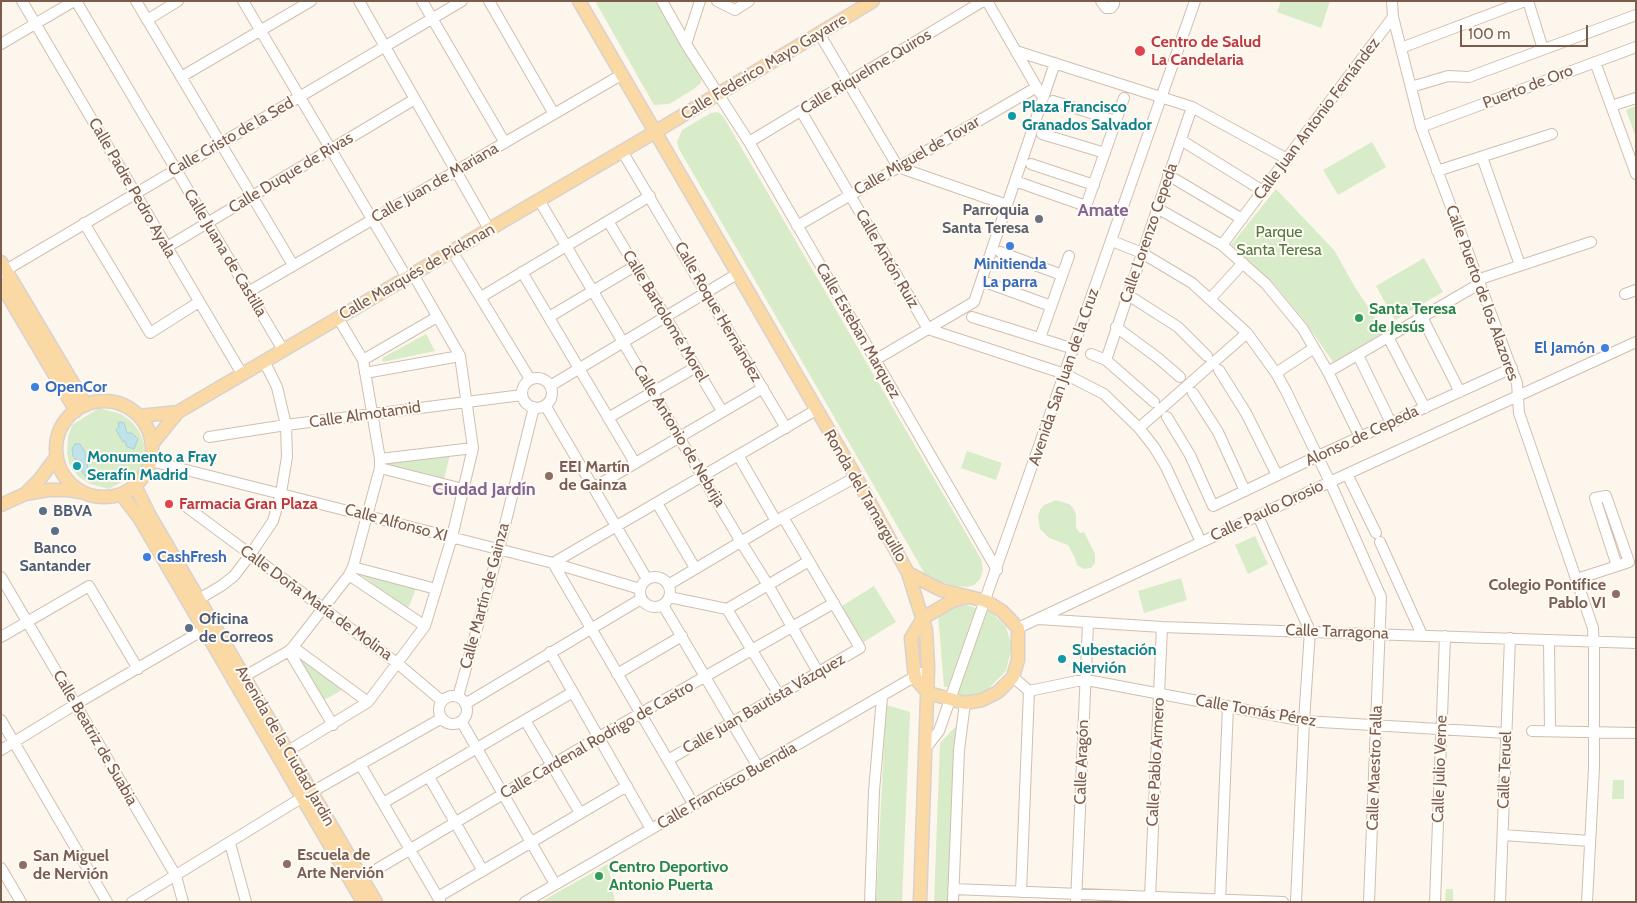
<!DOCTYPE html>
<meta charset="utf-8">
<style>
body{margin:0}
#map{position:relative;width:1637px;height:903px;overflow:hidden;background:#fdf6ec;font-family:Cabin,sans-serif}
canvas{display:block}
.frame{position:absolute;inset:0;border:2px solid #7a5c4d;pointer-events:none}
.scale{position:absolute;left:1460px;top:25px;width:128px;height:22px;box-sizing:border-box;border:2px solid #7a5c4d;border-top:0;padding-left:6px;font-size:15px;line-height:18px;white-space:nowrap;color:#7a5c4d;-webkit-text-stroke:4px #fffaf3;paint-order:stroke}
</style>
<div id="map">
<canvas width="1637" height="903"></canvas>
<div class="frame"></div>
<div class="scale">100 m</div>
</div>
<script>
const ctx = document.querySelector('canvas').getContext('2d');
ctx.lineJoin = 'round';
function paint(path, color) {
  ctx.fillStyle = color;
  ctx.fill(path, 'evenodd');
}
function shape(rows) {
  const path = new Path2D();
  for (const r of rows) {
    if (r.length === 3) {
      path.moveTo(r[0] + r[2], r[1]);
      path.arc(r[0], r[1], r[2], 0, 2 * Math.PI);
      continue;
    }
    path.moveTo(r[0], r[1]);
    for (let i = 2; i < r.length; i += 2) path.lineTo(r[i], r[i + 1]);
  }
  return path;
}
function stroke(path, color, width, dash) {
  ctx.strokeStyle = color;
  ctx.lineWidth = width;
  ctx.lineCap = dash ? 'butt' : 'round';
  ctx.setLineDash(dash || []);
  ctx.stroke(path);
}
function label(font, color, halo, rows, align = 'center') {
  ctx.font = font + ' Cabin,sans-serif';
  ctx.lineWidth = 4;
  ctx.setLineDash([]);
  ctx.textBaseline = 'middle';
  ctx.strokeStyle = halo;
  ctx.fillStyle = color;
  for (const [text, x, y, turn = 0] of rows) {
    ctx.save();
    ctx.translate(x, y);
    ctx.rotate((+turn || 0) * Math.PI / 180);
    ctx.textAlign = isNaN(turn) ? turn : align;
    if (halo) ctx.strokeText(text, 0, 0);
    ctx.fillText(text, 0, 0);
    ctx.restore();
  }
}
paint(shape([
 [595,1,658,1,702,76,701,83,694,89,669,104,654,105],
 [1281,1,1330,1,1321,28,1277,12],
 [1636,106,1636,134,1635,135,1626,110],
 [718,112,723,116,981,559,983,570,980,579,974,585,967,587,956,586,944,583,925,574,679,149,677,142,682,130,711,113],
 [1372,142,1386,167,1338,195,1323,170],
 [1276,189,1334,250,1356,289,1385,332,1333,362,1306,323,1276,286,1231,245],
 [1424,258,1443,292,1395,320,1376,286],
 [426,334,435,351,383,362,382,358],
 [99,408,121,414,131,421,139,431,144,443,143,462,137,473,109,489,90,484,79,477,70,466,67,454,68,437,72,425],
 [967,451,1002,463,996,480,961,468],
 [450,455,444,479,388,467,389,461],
 [1056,500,1069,504,1073,508,1076,514,1076,528,1080,533,1084,532,1095,554,1095,563,1091,568,1084,569,1077,565,1075,558,1068,545,1049,538,1040,529,1038,517,1040,510,1044,505],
 [1255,536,1268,564,1248,574,1235,545],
 [363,571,416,588,408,609,361,575],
 [1181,578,1187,600,1144,613,1138,591],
 [874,586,896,622,859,645,837,609],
 [967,605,976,608,948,687,944,687,938,615,950,608],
 [988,609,1006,627,1012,646,1006,671,986,691,971,695,957,695],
 [300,658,344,689,324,700],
 [886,705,910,712,902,902,876,902],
 [956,726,949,902,934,902,940,743],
 [1613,780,1624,780,1624,799,1612,799],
 [608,864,615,902,541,902,565,888],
 [1446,889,1453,889,1453,902,1445,902]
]), '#d8ecc9');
const water = shape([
 [120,422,124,423,127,433,132,433,138,439,134,449,127,447,125,441,123,442,116,430,119,427,118,423,120,422],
 [75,444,80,444,86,454,85,459,88,468,93,471,90,478,86,477,82,472,81,461,76,460,73,456,72,449,75,444]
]);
paint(water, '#bfe3e8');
stroke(water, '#a5d3da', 1);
const minor = shape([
 [22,1,242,374],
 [76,1,283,350],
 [136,1,293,265],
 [243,1,407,278],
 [359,1,489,229],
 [422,1,505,143],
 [489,1,554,114],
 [662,1,686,44,749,142,997,570],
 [717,1,735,10,749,1],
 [987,1,1040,93],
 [1101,1,1106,8,1111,8,1114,4,1114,1],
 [1392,1,1393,17,1421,127,1517,383,1519,413,1593,628,1594,650,1594,768,1587,902],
 [1528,1,1543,49],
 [147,20,178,1],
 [819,33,898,167,1007,205],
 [1,44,74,1],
 [686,44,700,1],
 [1401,48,1525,1],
 [1016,51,1192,107,1287,159],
 [1595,62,1636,174],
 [181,77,311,1],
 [1411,87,1448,76,1469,77,1636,15],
 [1053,101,1116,121],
 [1611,106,1636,98],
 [801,111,928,329,1065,374,1104,394,1139,428,1154,447,1166,467,1201,542],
 [1421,127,1636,47],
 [1042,134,1105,153],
 [1181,140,1263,191],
 [749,142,983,1],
 [622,151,786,428],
 [1482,157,1520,265],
 [1031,164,1094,185],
 [1437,171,1552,134],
 [1168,175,1242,219],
 [1015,181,1086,206,1124,98],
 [539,200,741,542,768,585,818,672],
 [1157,208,1222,245,1266,284,1303,329,1328,372,1479,284],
 [608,221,722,411],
 [84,223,150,333,199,302],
 [797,226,1037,87],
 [1112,241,1142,253,1192,283,1247,333,1276,373,1286,391,1330,482,1381,597,1369,902],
 [1222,245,1393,17],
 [167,247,415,99],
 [452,251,530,379],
 [1000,252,1062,275],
 [522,272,635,463],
 [1,273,462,1],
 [1477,280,1591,242],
 [988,283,1051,306],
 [248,292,621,75],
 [1625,294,1636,290],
 [1128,295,1178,327,1207,356],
 [481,297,650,196],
 [1210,299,1243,263],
 [549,317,635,266],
 [972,317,1074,349],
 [1422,317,1460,392],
 [1116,327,1158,358,1180,377],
 [1388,337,1425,408],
 [1040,338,1069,256],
 [1091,354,1106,360,1154,402],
 [1358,355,1391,423],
 [363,360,437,317],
 [875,360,974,302,1055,63],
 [1106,360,1192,107],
 [1219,370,1246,413,1277,475],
 [1328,372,1360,437],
 [365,373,460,356],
 [1276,373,1314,348],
 [537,393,15],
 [550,386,737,274],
 [1193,393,1218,432,1245,491],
 [545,405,647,579],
 [1167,417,1190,455,1213,506,1318,456,1512,368],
 [608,418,696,367],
 [1139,428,1247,333],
 [209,437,286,425,522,395],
 [738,455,776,521],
 [380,459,473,448],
 [151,461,553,563,640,589],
 [380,468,463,489],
 [1347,474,1376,533],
 [593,488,763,388],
 [657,503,695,568],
 [188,508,397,663,442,701],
 [1258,516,1310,631,1304,721,1296,902],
 [1380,542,1422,635],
 [353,567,436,589],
 [349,575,425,626],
 [655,592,15],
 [1,577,176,876,183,902],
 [1577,579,1617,566,1629,562,1606,496,1595,498,1617,566],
 [668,585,776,521,856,477],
 [669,597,727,609],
 [199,599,221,586,234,576,250,555,273,521,281,493,287,457,286,425,277,387,264,361],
 [663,605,758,767],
 [727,609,779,695],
 [727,609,809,561],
 [1038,619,1162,627,1636,643],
 [1018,628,1347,474,1636,342],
 [1,637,89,586,138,669],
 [1549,640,1550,731],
 [293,647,368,702],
 [289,651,333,725],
 [550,652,651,829],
 [617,674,682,636],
 [245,676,289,651,293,647,349,575,353,567,380,468,380,459,363,360,338,318],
 [1013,677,1029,691],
 [1029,691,1077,681,1092,681,1304,721,1506,733],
 [453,710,14],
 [458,697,499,549,534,407],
 [465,704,641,599],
 [1,720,107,902],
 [525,720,580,813],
 [461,721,555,884],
 [1532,731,1636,733],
 [925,749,939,731,1195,1],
 [1,750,76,704,205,629],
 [288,751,368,702,425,626,452,537,473,448,460,356,413,274],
 [668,760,860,648,783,517],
 [360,764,440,901],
 [429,777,483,871],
 [383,803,573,692],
 [694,805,553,563,816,410],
 [1503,835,1590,841],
 [230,843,246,902],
 [1,868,21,902],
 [362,878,599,737,834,603],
 [953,889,1283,902],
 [1021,892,1029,691],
 [438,897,627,786],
 [1150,897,1162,627],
 [132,902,303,797,442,718],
 [525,902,921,673],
 [870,902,874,791,882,697],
 [953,902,959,750,965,703],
 [1076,902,1088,623],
 [1220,902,1228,706],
 [1435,902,1445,636],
 [1500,902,1510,638]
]);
const major = shape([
 [579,1,856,477,908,573,926,630,928,668,920,902],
 [1,262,86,405],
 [1,284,76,411],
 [104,449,48],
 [140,416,178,412],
 [152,444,178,412,655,132,873,1],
 [135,486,150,516,376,902],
 [25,494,40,479,57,456],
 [121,494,140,519,363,902],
 [1,505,25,494,48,490,68,490,80,492],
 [908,573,941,590,986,601,1002,611,1018,628,1018,660,1013,677,998,692,982,700,965,703,928,693,915,678,911,638,923,618,952,601,967,597]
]);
stroke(minor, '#d1beb0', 12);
stroke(major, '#dad1cd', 15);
stroke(minor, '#fff', 10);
stroke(major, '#fbd9a5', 12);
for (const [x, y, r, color] of [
 [1140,51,6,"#e0444e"],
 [1012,116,5,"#0f9aa8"],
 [1039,219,5,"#6b7280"],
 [1010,246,5,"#3f7fe0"],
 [1359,318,5,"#2e9e5b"],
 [1605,348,5,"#3f7fe0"],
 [35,387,5,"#3f7fe0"],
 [77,466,5,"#0f9aa8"],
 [549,476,5,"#8d6e63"],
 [169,504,5,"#e0444e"],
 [43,511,5,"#5c6f8a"],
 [55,531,5,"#5c6f8a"],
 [147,557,5,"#3f7fe0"],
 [1616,594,5,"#8d6e63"],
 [189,628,5,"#5c6f8a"],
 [1062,659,5,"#0f9aa8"],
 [287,864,5,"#8d6e63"],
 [23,865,5,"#8d6e63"],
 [599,876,5,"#2e9e5b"]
]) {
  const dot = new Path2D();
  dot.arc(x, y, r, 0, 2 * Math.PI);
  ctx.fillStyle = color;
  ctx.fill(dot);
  stroke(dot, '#fffaf3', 2);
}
label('bold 16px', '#be3a42', '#fffaf3', [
 ["Centro de Salud",1151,42],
 ["La Candelaria",1151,60],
 ["Farmacia Gran Plaza",179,504]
], 'left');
label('16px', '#7a5c4d', '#fffaf3', [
 ["Calle Federico Mayo Gayarre",764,67,-31],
 ["Calle Riquelme Quiros",866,72,-31],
 ["Puerto de Oro",1528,87,-21],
 ["Calle Juan Antonio Fernández",1317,119,-53],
 ["Calle Cristo de la Sed",231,137,-30],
 ["Calle Miguel de Tovar",917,156,-30],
 ["Calle Duque de Rivas",291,173,-31],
 ["Calle Juan de Mariana",435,183,-30],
 ["Calle Padre Pedro Ayala",132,188,60],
 ["Calle Lorenzo Cepeda",1149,233,-71],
 ["Calle Juana de Castilla",225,253,59],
 ["Calle Antón Ruiz",887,259,60],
 ["Calle Marqués de Pickman",417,272,-30],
 ["Calle Puerto de los Alazores",1482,293,70],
 ["Calle Roque Hernández",718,312,60],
 ["Calle Bartolomé Morel",665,316,59],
 ["Calle Esteban Marquez",858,331,60],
 ["Avenida San Juan de la Cruz",1064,377,-71],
 ["Calle Almotamid",365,415,-8],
 ["Calle Antonio de Nebrija",679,436,59],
 ["Alonso de Cepeda",1362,436,-25],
 ["Ronda del Tamarguillo",865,496,60],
 ["Calle Paulo Orosio",1267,511,-25],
 ["Calle Alfonso XI",396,523,15],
 ["Calle Martín de Gainza",485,596,-75],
 ["Calle Doña María de Molina",316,603,36],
 ["Calle Tarragona",1337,632,2],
 ["Calle Juan Bautista Vázquez",764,704,-30],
 ["Calle Tomás Pérez",1256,711,10],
 ["Calle Beatriz de Suabia",95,738,60],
 ["Calle Cardenal Rodrigo de Castro",597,740,-30],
 ["Avenida de la Ciudad Jardin",285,746,60],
 ["Calle Aragón",1082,762,-88],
 ["Calle Pablo Armero",1156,762,-87],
 ["Calle Maestro Falla",1375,768,-88],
 ["Calle Julio Verne",1440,769,-88],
 ["Calle Teruel",1505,770,-88],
 ["Calle Francisco Buendia",727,786,-30]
]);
label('bold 16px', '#0d838f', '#fffaf3', [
 ["Plaza Francisco",1022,107],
 ["Granados Salvador",1022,125],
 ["Monumento a Fray",87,457],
 ["Serafín Madrid",87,475],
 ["Subestación",1072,650],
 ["Nervión",1072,668]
], 'left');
label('bold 16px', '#5b616d', '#fffaf3', [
 ["Parroquia",1029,210],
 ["Santa Teresa",1029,228]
], 'right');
label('16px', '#537a41', '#fffaf3', [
 ["Parque",1279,232],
 ["Santa Teresa",1279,250]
]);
label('bold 16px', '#366cbe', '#fffaf3', [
 ["Minitienda",1010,264,"center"],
 ["La parra",1010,282,"center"],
 ["El Jamón",1595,348,"right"],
 ["OpenCor",45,387],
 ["CashFresh",157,557]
], 'left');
label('bold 16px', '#27864d', '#fffaf3', [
 ["Santa Teresa",1369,309],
 ["de Jesús",1369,327],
 ["Centro Deportivo",609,867],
 ["Antonio Puerta",609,885]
], 'left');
label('bold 16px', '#785e54', '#fffaf3', [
 ["EEI Martín",559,467],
 ["de Gainza",559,485],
 ["Colegio Pontífice",1606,585,"right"],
 ["Pablo VI",1606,603,"right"],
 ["Escuela de",297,855],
 ["Arte Nervión",297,873],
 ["San Miguel",33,856],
 ["de Nervión",33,874]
], 'left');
label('bold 16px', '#4e5e75', '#fffaf3', [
 ["BBVA",53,511],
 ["Banco",55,548,"center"],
 ["Santander",55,566,"center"],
 ["Oficina",199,619],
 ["de Correos",199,637]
], 'left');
label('bold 18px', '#846695', '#fffaf3', [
 ["Amate",1103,211],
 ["Ciudad Jardín",484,490]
]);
</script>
